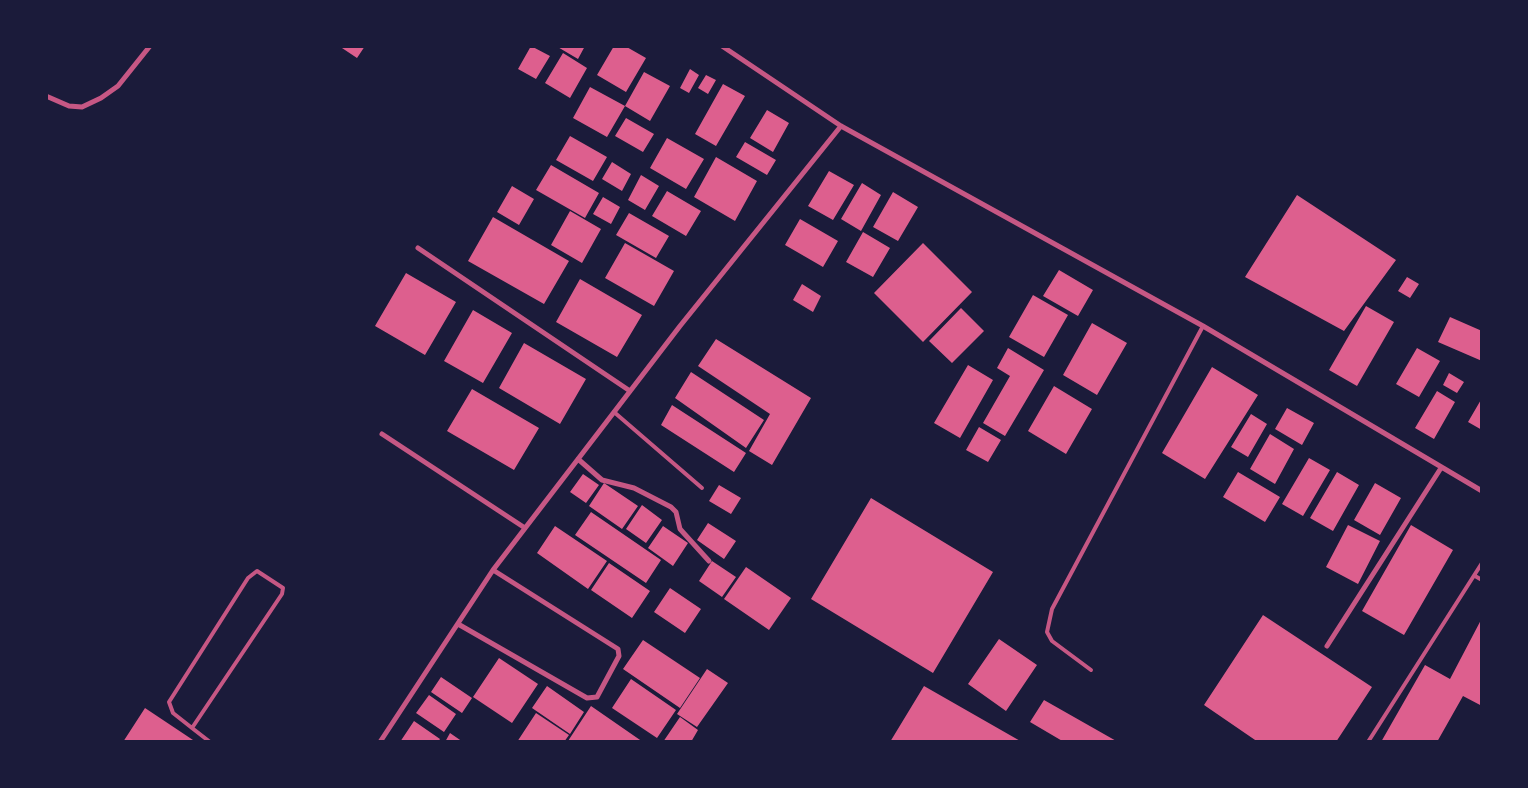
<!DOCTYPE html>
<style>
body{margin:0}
#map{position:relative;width:1528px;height:788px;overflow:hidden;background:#1b1b3a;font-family:"Fira Sans Condensed",sans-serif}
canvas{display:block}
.frame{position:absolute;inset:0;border:48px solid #1b1b3a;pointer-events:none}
</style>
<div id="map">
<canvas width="1528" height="788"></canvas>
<div class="frame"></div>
</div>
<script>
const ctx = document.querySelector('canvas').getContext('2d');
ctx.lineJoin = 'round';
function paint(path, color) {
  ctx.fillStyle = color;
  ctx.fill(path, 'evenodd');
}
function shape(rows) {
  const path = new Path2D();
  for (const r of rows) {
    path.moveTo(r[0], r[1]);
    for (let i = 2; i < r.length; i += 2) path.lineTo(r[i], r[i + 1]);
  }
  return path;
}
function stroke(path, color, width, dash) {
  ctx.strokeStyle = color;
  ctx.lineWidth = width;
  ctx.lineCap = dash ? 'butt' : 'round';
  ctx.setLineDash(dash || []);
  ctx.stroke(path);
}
paint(shape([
 [339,46,365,46,357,58],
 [531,46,550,56,536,79,518,69],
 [556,46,585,46,578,59],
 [614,46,625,46,646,58,626,92,597,75],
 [563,53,587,68,570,98,545,83],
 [690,69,699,75,689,93,680,88],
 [644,72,670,86,650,121,625,106],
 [706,75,716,80,708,94,698,88],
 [723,84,745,96,716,146,695,134],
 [590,87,625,106,607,137,573,118],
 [767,110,789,123,773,152,750,138],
 [626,118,654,134,643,152,615,136],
 [570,136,607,157,593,181,556,160],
 [667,138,704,159,686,189,650,168],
 [745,142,776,160,767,175,736,157],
 [716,157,757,181,735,221,694,197],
 [612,162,631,174,622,191,602,179],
 [551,165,599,193,585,218,536,190],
 [829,171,854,185,833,220,808,206],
 [641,175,659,186,645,210,628,200],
 [862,183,881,195,861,231,841,219],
 [512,186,534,199,519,225,497,212],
 [667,191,701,211,686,236,652,216],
 [893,192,918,207,898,241,873,227],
 [1297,195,1396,260,1344,331,1245,277],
 [603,197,620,207,611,224,593,214],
 [570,211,601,229,582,263,551,245],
 [629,213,669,236,656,258,616,235],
 [493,217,569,261,544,304,468,261],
 [800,219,838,241,823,267,785,245],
 [863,232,890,248,873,277,846,262],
 [625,243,674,271,654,306,605,278],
 [923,243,972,292,923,342,874,293],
 [1059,270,1093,290,1078,316,1043,296],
 [406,273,456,302,425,355,375,326],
 [1407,277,1419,284,1410,298,1398,291],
 [580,279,642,315,617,357,556,322],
 [802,284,821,296,813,312,793,300],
 [1033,295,1068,315,1044,357,1009,337],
 [1366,306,1394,322,1357,386,1329,370],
 [961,308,984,331,952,363,929,341],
 [473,310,512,333,483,383,444,361],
 [1450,317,1482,331,1482,361,1438,342],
 [1092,323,1127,343,1097,395,1063,375],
 [716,339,811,398,772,465,749,451,770,414,698,366],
 [524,343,586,379,560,424,499,388],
 [1008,348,1044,370,1005,436,983,423,1010,376,997,368],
 [1417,348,1440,361,1419,397,1396,384],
 [968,365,993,380,960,438,934,423],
 [1212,367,1258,395,1205,479,1162,453],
 [691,372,764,420,746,448,675,398],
 [1449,373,1464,382,1457,393,1443,385],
 [1054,386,1092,409,1066,454,1028,431],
 [472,389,539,428,514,470,447,431],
 [1437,391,1455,402,1434,439,1415,428],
 [1482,398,1482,430,1468,422],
 [672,405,746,453,734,472,661,425],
 [1287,408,1314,423,1302,445,1275,429],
 [1251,414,1267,424,1248,457,1231,447],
 [979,427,1001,440,988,462,966,450],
 [1270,434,1294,449,1275,484,1250,469],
 [1309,458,1330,470,1303,516,1282,504],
 [1238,472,1280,497,1265,522,1223,497],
 [1337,472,1359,485,1333,531,1310,518],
 [583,474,599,485,586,503,570,492],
 [604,483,638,506,622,529,589,506],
 [1375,483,1401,498,1380,535,1354,520],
 [719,485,741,498,731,514,709,501],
 [871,498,993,572,933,673,811,599],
 [642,505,662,520,646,543,626,529],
 [591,512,661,560,646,583,575,535],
 [708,523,736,541,724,559,697,540],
 [1348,525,1380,541,1358,584,1326,567],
 [1411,525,1453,550,1404,635,1362,611],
 [555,526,607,561,588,589,537,553],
 [663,526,688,543,673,566,648,548],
 [712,561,736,577,722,597,699,581],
 [609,563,650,591,632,618,591,590],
 [746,567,791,598,769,630,724,599],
 [670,588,701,609,685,633,654,612],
 [1263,615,1372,687,1336,742,1258,742,1204,705],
 [1482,618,1482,706,1463,696,1437,742,1381,742,1425,665,1450,679],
 [999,639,1037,665,1006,711,968,684],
 [643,640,700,678,680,708,623,669],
 [499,658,538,684,512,723,473,697],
 [707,669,728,683,697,727,677,714],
 [441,677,472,698,462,713,431,692],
 [631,679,676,710,657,738,612,708],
 [547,686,584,712,570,734,532,708],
 [924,686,1022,742,890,742],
 [429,695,456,714,444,732,416,713],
 [1044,700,1118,742,1064,742,1030,722],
 [591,706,643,742,570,742,568,741],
 [145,708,196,742,123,742],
 [536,713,569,735,564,742,517,742],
 [680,717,698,730,691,742,663,742],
 [414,721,440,739,438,742,400,742],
 [450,733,463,742,445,742]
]), '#dd5f8e');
stroke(shape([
 [614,412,702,488],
 [1475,576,1482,580],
 [1091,670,1052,641,1047,632,1052,609,1203,326],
 [192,728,282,594,283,588,257,571,248,578,169,702,173,713,192,728,210,742],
 [1368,742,1482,563]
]), '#c65784', 4);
stroke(shape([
 [722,46,841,126,1203,326,1482,491],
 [46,96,69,106,82,107,101,98,118,86,150,46],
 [418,248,630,391],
 [382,434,525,528],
 [578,459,602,480,634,488,671,507,676,512,680,529,709,561],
 [458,624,587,698,597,697,619,656,618,649,493,570],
 [1327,646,1441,468],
 [380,742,493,570,680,326,841,126]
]), '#c65784', 5);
</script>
